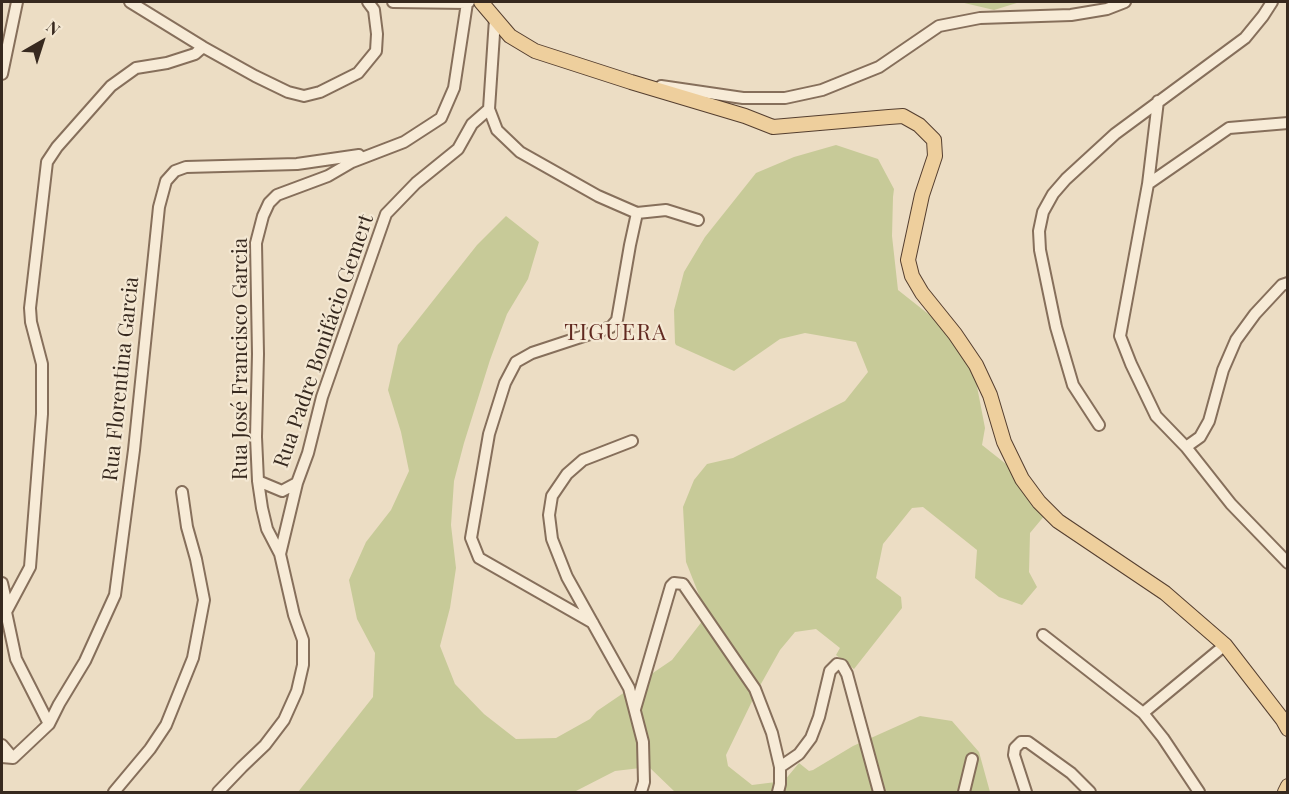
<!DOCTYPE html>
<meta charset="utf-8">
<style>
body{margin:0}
#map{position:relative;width:1289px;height:794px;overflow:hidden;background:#ecddc4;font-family:"Playfair Display",serif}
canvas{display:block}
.frame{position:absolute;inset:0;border:3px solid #37291f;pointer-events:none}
.north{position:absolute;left:12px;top:12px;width:60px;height:60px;-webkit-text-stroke:4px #f4e8d3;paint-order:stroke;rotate:39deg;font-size:16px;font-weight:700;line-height:24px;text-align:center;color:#37291f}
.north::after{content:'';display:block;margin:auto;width:21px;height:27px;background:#37291f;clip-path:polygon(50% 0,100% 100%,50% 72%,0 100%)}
</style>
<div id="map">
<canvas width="1289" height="794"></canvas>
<div class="frame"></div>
<div class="north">N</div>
</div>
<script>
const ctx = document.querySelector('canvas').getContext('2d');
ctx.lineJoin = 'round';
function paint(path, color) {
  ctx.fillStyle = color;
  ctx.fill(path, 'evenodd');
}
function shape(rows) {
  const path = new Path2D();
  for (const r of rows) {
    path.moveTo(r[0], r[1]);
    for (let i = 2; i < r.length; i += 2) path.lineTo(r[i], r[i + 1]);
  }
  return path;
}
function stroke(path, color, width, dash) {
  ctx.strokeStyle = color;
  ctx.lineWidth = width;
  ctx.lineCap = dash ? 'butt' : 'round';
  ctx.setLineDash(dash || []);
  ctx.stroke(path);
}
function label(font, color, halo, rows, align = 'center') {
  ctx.font = font + ' "Playfair Display",serif';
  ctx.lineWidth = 4.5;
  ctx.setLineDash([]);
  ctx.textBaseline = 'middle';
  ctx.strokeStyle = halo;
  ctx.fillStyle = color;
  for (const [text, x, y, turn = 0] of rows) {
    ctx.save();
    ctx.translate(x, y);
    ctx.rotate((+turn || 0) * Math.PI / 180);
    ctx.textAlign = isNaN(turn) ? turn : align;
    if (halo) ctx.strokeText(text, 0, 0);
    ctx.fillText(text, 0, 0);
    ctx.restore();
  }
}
paint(shape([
 [960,2,1020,2,994,10],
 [836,145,878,159,894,189,893,197,892,236,898,290,946,328,975,376,985,428,982,445,1006,464,1045,515,1030,533,1029,572,1037,587,1022,605,999,597,975,578,977,550,923,507,912,508,883,544,876,578,901,597,902,608,854,669,836,655,840,648,816,629,795,632,780,650,757,691,726,755,728,766,752,785,784,781,799,763,809,771,813,770,853,746,920,716,952,721,979,752,990,792,675,792,649,767,615,771,574,792,298,792,373,697,375,653,357,619,349,580,366,542,391,510,409,471,401,432,388,390,398,345,477,245,506,216,539,242,528,279,507,314,490,360,464,443,454,481,451,525,456,568,450,608,440,646,455,684,484,714,516,739,556,738,590,719,597,711,672,660,707,615,686,562,683,507,694,480,707,464,733,458,845,401,868,372,856,342,805,333,780,339,734,371,676,345,675,343,674,310,684,272,705,237,756,173,794,157]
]), '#c7ca98');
const minor = shape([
 [130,2,203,47,255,76,288,92,304,96,320,92,358,73,376,51,377,34,374,10,368,2],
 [393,2,467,3,469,2],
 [495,19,489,109,497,130,520,152,598,196,637,213,666,210,698,220],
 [2,74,17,2],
 [661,86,743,98,785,98,822,90,879,67,939,26,980,18,1071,15,1107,9,1125,2],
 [1158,101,1148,184,1120,336,1131,364,1156,416,1186,447,1231,504,1288,563],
 [1148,184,1229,128,1288,123],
 [1099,425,1073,385,1056,327,1040,250,1039,231,1043,212,1053,194,1066,179,1115,134,1245,38,1263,16,1272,2],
 [632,441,583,460,567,474,552,496,549,515,552,539,567,577,629,688,643,742,644,782,641,792],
 [1186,447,1200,437,1209,421,1223,370,1236,340,1255,314,1282,285,1288,283],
 [258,481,282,491,297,483],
 [280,554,297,483,308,453,322,397,386,214,416,183,458,149,472,124,489,109],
 [2,583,5,596,6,612,16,659,49,724],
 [6,612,30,567,42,414,42,364,31,322,30,308,47,162,57,147,111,86,136,68,167,63,195,54,203,47],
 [593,623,479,558,471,538,489,434,505,383,516,362,532,353,611,327,617,320,630,245,637,213],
 [1043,635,1143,713,1163,738,1199,792],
 [635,709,671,586,674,583,683,584,755,689,772,733,780,767,799,754,811,738,819,717,830,671,837,664,842,665,847,674,879,792],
 [1143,713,1225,645],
 [2,745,13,758],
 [2,757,13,758,49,724,59,704,85,661,115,595,134,450,159,207,166,181,175,171,186,167,297,164,359,155],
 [114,792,150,749,166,725,193,658,204,600,196,559,187,527,182,492],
 [218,792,242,767,265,745,284,720,297,691,303,665,303,640,294,615,280,554,267,529,262,508,258,481,256,437,258,354,256,243,263,216,269,203,277,195,328,176,352,162,404,142,441,118,454,88,467,3],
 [778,792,780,784,780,767],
 [964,792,972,759],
 [1026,792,1014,755,1015,748,1021,742,1028,742,1071,773,1090,792]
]);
const major = shape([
 [481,2,510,36,535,51,631,82,745,116,773,127,889,117,903,116,919,125,934,140,935,156,922,195,908,260,912,276,922,293,955,334,976,365,990,395,1004,442,1022,479,1039,502,1058,521,1165,593,1225,645,1283,720,1288,729],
 [1285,792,1288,786]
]);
stroke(minor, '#866f5b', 14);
stroke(major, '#543e2f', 16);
stroke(minor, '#f7ebd7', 10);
stroke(major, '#eecf9d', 14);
label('21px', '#37291f', '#f4e8d3', [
 ["Rua Padre Bonifácio Gemert",324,341,-71],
 ["Rua José Francisco Garcia",240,359,-90],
 ["Rua Florentina Garcia",121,379,-84]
]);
ctx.letterSpacing = '1.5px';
label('22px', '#612920', '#f4e8d3', [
 ["TIGUERA",616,333]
]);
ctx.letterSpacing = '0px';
</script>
